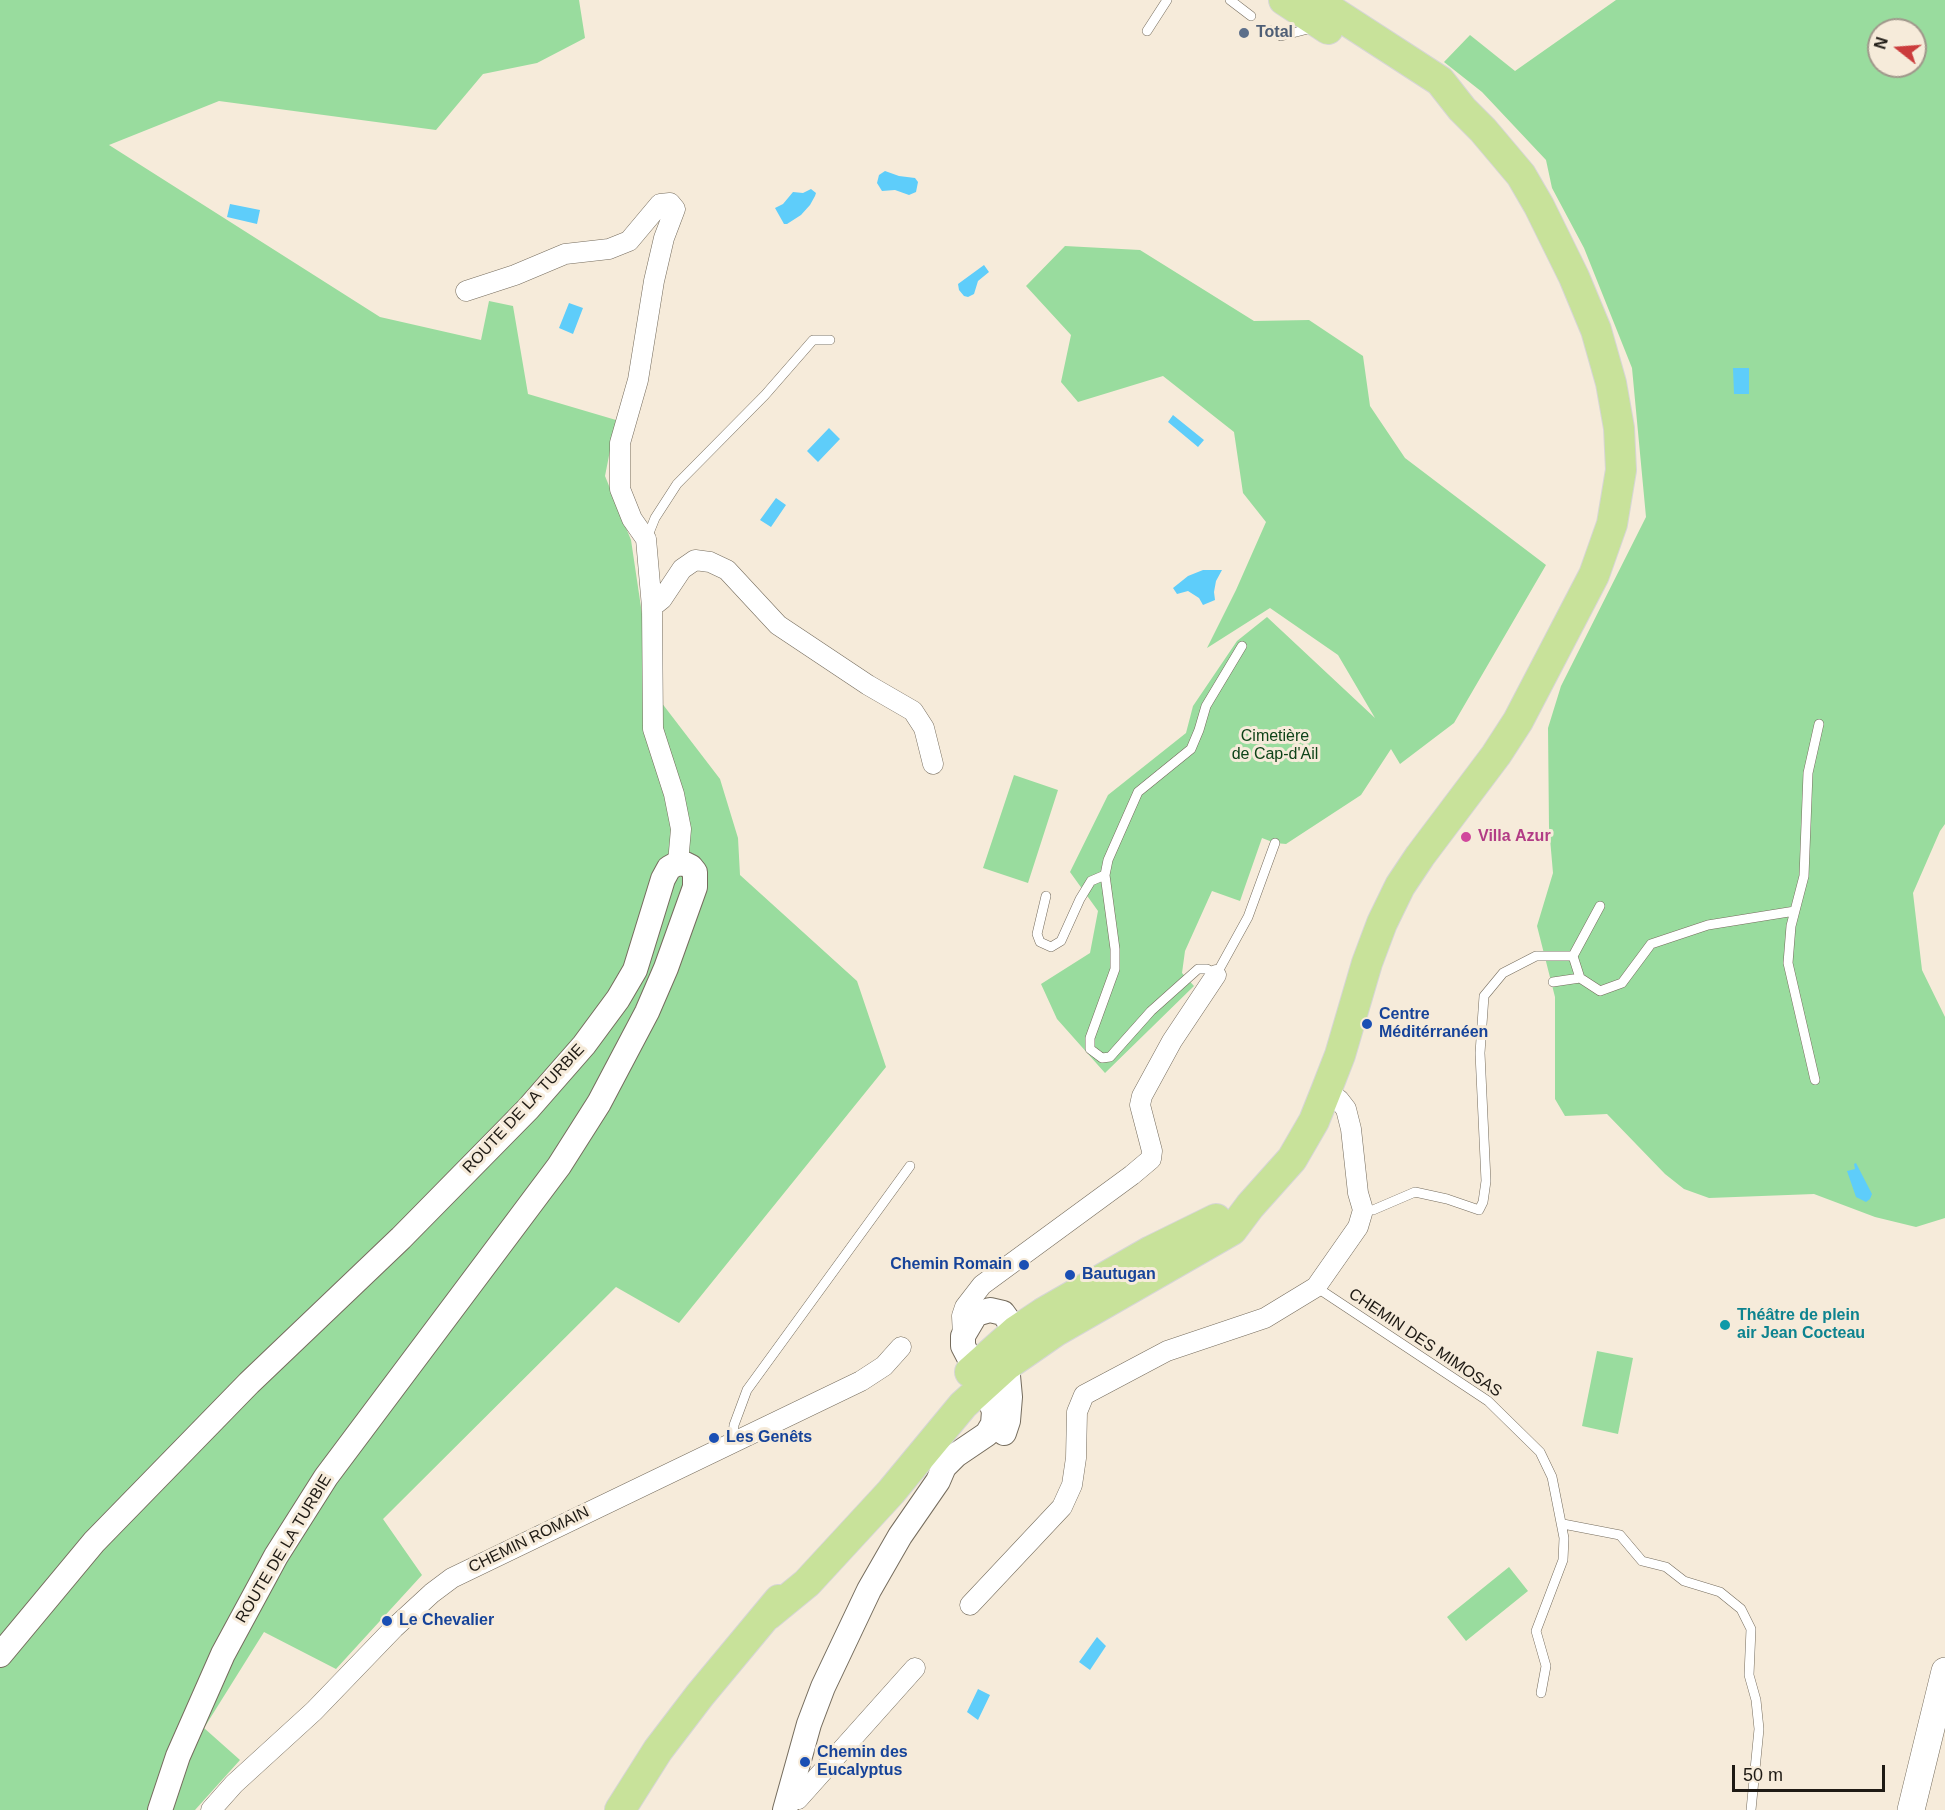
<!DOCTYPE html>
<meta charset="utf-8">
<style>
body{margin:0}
#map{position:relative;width:1945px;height:1810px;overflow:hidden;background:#f6ebda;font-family:Arial,sans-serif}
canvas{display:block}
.north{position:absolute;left:1867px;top:18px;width:60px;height:60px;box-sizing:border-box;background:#f6ebda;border:2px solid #a0978b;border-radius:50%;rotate:287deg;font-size:16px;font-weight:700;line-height:24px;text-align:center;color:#1e1a14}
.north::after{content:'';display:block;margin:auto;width:21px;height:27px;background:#cb3c3c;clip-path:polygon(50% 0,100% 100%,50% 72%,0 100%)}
.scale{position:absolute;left:1732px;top:1765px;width:153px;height:27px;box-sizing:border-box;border:3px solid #1e1a14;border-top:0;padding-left:8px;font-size:18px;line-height:21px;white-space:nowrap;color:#1e1a14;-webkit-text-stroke:4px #f6ebda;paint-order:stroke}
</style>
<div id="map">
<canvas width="1945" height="1810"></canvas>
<div class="north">N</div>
<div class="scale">50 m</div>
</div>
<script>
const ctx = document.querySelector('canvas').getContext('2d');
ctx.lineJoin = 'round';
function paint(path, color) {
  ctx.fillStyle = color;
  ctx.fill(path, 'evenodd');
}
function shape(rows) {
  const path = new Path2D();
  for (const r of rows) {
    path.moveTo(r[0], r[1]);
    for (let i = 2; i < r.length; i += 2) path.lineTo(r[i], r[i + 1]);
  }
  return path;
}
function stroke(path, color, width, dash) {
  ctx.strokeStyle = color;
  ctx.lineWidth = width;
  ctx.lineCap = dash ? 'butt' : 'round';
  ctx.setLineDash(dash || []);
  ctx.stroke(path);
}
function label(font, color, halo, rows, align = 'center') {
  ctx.font = font + ' Arial,sans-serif';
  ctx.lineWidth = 6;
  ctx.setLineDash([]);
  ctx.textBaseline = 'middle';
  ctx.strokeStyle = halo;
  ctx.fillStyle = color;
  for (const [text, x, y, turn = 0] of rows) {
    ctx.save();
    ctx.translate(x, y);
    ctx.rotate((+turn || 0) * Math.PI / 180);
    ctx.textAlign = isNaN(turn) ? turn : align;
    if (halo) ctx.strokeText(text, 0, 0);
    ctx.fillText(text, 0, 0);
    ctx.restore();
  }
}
paint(shape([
 [0,0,579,0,585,38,537,63,483,74,436,130,219,101,109,145,380,317,481,340,489,301,513,306,528,394,616,420,605,476,631,540,642,614,661,702,720,779,738,838,740,875,857,981,886,1067,679,1323,616,1287,383,1519,422,1575,336,1669,264,1632,204,1728,240,1760,195,1810,0,1810],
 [1616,0,1945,0,1945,824,1940,831,1913,893,1922,970,1945,1017,1945,1218,1916,1227,1875,1217,1814,1194,1709,1198,1684,1189,1665,1174,1607,1114,1565,1116,1555,1099,1555,997,1537,926,1553,873,1549,827,1548,728,1561,686,1646,517,1632,368,1584,248,1552,188,1546,160,1482,92,1444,62,1470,35,1515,71],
 [1879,30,1915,30,1915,66,1879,66],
 [1065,246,1140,250,1254,321,1309,320,1363,356,1370,406,1405,458,1546,565,1454,723,1400,764,1391,749,1361,795,1286,844,1275,843,1262,838,1240,901,1212,891,1185,951,1182,973,1194,986,1105,1073,1057,1019,1041,984,1090,953,1098,911,1070,872,1108,795,1186,733,1193,706,1237,641,1267,617,1375,718,1338,655,1270,608,1207,648,1236,590,1266,522,1243,493,1234,432,1163,376,1078,402,1061,382,1071,335,1026,286],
 [1014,775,1058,790,1028,883,983,868],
 [1597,1351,1633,1358,1618,1434,1582,1426],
 [1509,1567,1528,1591,1466,1641,1447,1617]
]), '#99dc9e');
paint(shape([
 [885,171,899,176,915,178,918,182,916,192,909,195,895,190,882,191,877,183,879,175],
 [811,189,816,193,815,196,810,205,801,215,787,224,784,224,775,208,783,204,793,192,803,193],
 [230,204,260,210,257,224,227,217],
 [984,265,989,272,978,281,974,294,968,297,964,296,959,290,958,284],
 [569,303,583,308,573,334,559,328],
 [1733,368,1749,368,1749,394,1734,394],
 [1173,415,1204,440,1198,447,1168,422],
 [829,428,840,439,818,462,807,451],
 [776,498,786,505,771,527,760,520],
 [1203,570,1222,570,1216,581,1214,592,1215,600,1203,605,1199,598,1188,591,1177,594,1173,588,1188,576],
 [1856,1163,1872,1194,1870,1199,1866,1202,1856,1197,1847,1171,1855,1169,1854,1164],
 [1097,1637,1106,1646,1090,1670,1079,1662],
 [978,1689,990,1695,978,1720,967,1712]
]), '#5ecdfa');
const service = shape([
 [1230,0,1251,16],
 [1269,30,1281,36,1312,28],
 [1147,31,1167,0],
 [647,538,655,518,677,484,765,395,813,340,830,340],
 [1105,875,1115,949,1115,969,1090,1038,1090,1049,1102,1058,1110,1057,1151,1011,1198,969,1207,969,1216,975,1248,917,1275,843],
 [1046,896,1037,934,1040,942,1051,947,1061,941,1080,899,1091,881,1105,875,1108,860,1138,792,1191,749,1199,730,1206,706,1242,646],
 [1573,956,1600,906],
 [1553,982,1580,978],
 [1815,1080,1788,963,1791,926,1804,876,1808,773,1819,724],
 [1363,1210,1373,1210,1415,1192,1447,1199,1479,1210,1483,1202,1486,1181,1480,1053,1484,996,1503,973,1536,956,1573,956,1580,978,1600,991,1622,983,1651,944,1708,925,1795,911],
 [1316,1287,1488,1401,1540,1452,1552,1477,1564,1538,1563,1560,1536,1631,1546,1666,1541,1693],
 [732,1444,734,1425,747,1390,910,1166],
 [1563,1524,1620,1535,1642,1561,1666,1567,1684,1581,1720,1592,1741,1609,1751,1629,1749,1675,1756,1700,1759,1729,1751,1810]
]);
const minor = shape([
 [466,291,515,275,565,254,609,249,629,241,660,204,670,203,675,209,664,238,654,281,638,380,620,443,620,489,632,519,646,539,652,607,653,729,674,794,681,829,678,863],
 [652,607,662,599,682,569,695,560,710,562,727,570,778,625,868,685,913,711,924,728,933,764],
 [963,1336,962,1316,965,1307,982,1285,1132,1175,1151,1159,1152,1151,1140,1105,1142,1096,1172,1041,1216,975],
 [970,1605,1062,1507,1072,1485,1076,1458,1077,1412,1084,1395,1167,1351,1265,1318,1316,1287,1358,1227,1363,1210,1358,1193,1351,1129,1346,1109,1339,1100,1326,1091],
 [787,1799,798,1799,915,1668],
 [211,1810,234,1784,314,1711,394,1628,432,1593,452,1578,861,1381,884,1366,901,1347]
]);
const tertiary = shape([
 [974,1367,963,1346,963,1336,976,1314,990,1310,1003,1313,1016,1331],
 [1004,1433,1008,1421,1010,1397,1007,1365],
 [0,1655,94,1542,249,1383,401,1238,528,1109,584,1045,618,999,635,970,663,879,669,868,678,863,685,864,691,867,695,872,695,887,666,968,647,1012,599,1103,559,1166,326,1477,276,1556,223,1654,178,1756,160,1810],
 [785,1810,809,1724,823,1687,869,1590,900,1536,938,1481,944,1467,956,1455,987,1434,993,1424,994,1411,984,1386]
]);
const secondary = shape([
 [1911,1810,1945,1671]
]);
const primary = shape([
 [1284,0,1328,29],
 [970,1372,1016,1331,1043,1313,1151,1251,1216,1219],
 [768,1615,807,1583,891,1492,963,1405,1007,1365,1056,1331,1232,1230,1250,1206,1292,1159,1314,1121,1326,1091,1340,1055,1367,963,1382,923,1400,886,1420,856,1496,755,1518,721,1594,575,1612,524,1621,470,1619,428,1611,383,1596,330,1574,277,1539,206,1521,175,1483,130,1462,109,1440,81,1315,0],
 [620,1810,658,1750,700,1695,779,1600]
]);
stroke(service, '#756c5d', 10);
stroke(minor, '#756c5d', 21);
stroke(tertiary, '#756c5d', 26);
stroke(secondary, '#756c5d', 28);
stroke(primary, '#d6d6d5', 32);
stroke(service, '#fff', 9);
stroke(minor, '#fff', 20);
stroke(tertiary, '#fff', 24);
stroke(secondary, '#fff', 27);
stroke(primary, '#c8e29a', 30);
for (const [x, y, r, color] of [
 [1244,33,6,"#5c6f8a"],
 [1466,837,6,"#d1479c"],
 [1367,1024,6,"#1a4fb4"],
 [1024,1265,6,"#1a4fb4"],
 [1070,1275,6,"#1a4fb4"],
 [1725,1325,6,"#0f9aa8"],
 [714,1438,6,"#1a4fb4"],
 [387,1621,6,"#1a4fb4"],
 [805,1762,6,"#1a4fb4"]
]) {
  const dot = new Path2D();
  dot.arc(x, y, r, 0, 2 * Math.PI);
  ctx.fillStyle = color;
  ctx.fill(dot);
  stroke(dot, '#f6ebda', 2);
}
label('bold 16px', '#4e5e75', '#f6ebda', [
 ["Total",1256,33]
], 'left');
label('16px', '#0e4318', '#f6ebda', [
 ["Cimetière",1275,737],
 ["de Cap-d'Ail",1275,755]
]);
label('bold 16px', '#b23c85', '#f6ebda', [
 ["Villa Azur",1478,837]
], 'left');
label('bold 16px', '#164399', '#f6ebda', [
 ["Centre",1379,1015],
 ["Méditérranéen",1379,1033],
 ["Chemin Romain",1012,1265,"right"],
 ["Bautugan",1082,1275],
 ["Les Genêts",726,1438],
 ["Le Chevalier",399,1621],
 ["Chemin des",817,1753],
 ["Eucalyptus",817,1771]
], 'left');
label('16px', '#1e1a14', '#f6ebda', [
 ["ROUTE DE LA TURBIE",524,1109,-47],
 ["CHEMIN DES MIMOSAS",1425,1343,34],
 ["CHEMIN ROMAIN",529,1540,-26],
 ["ROUTE DE LA TURBIE",284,1549,-59]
]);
label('bold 16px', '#0d838f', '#f6ebda', [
 ["Théâtre de plein",1737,1316],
 ["air Jean Cocteau",1737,1334]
], 'left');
</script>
